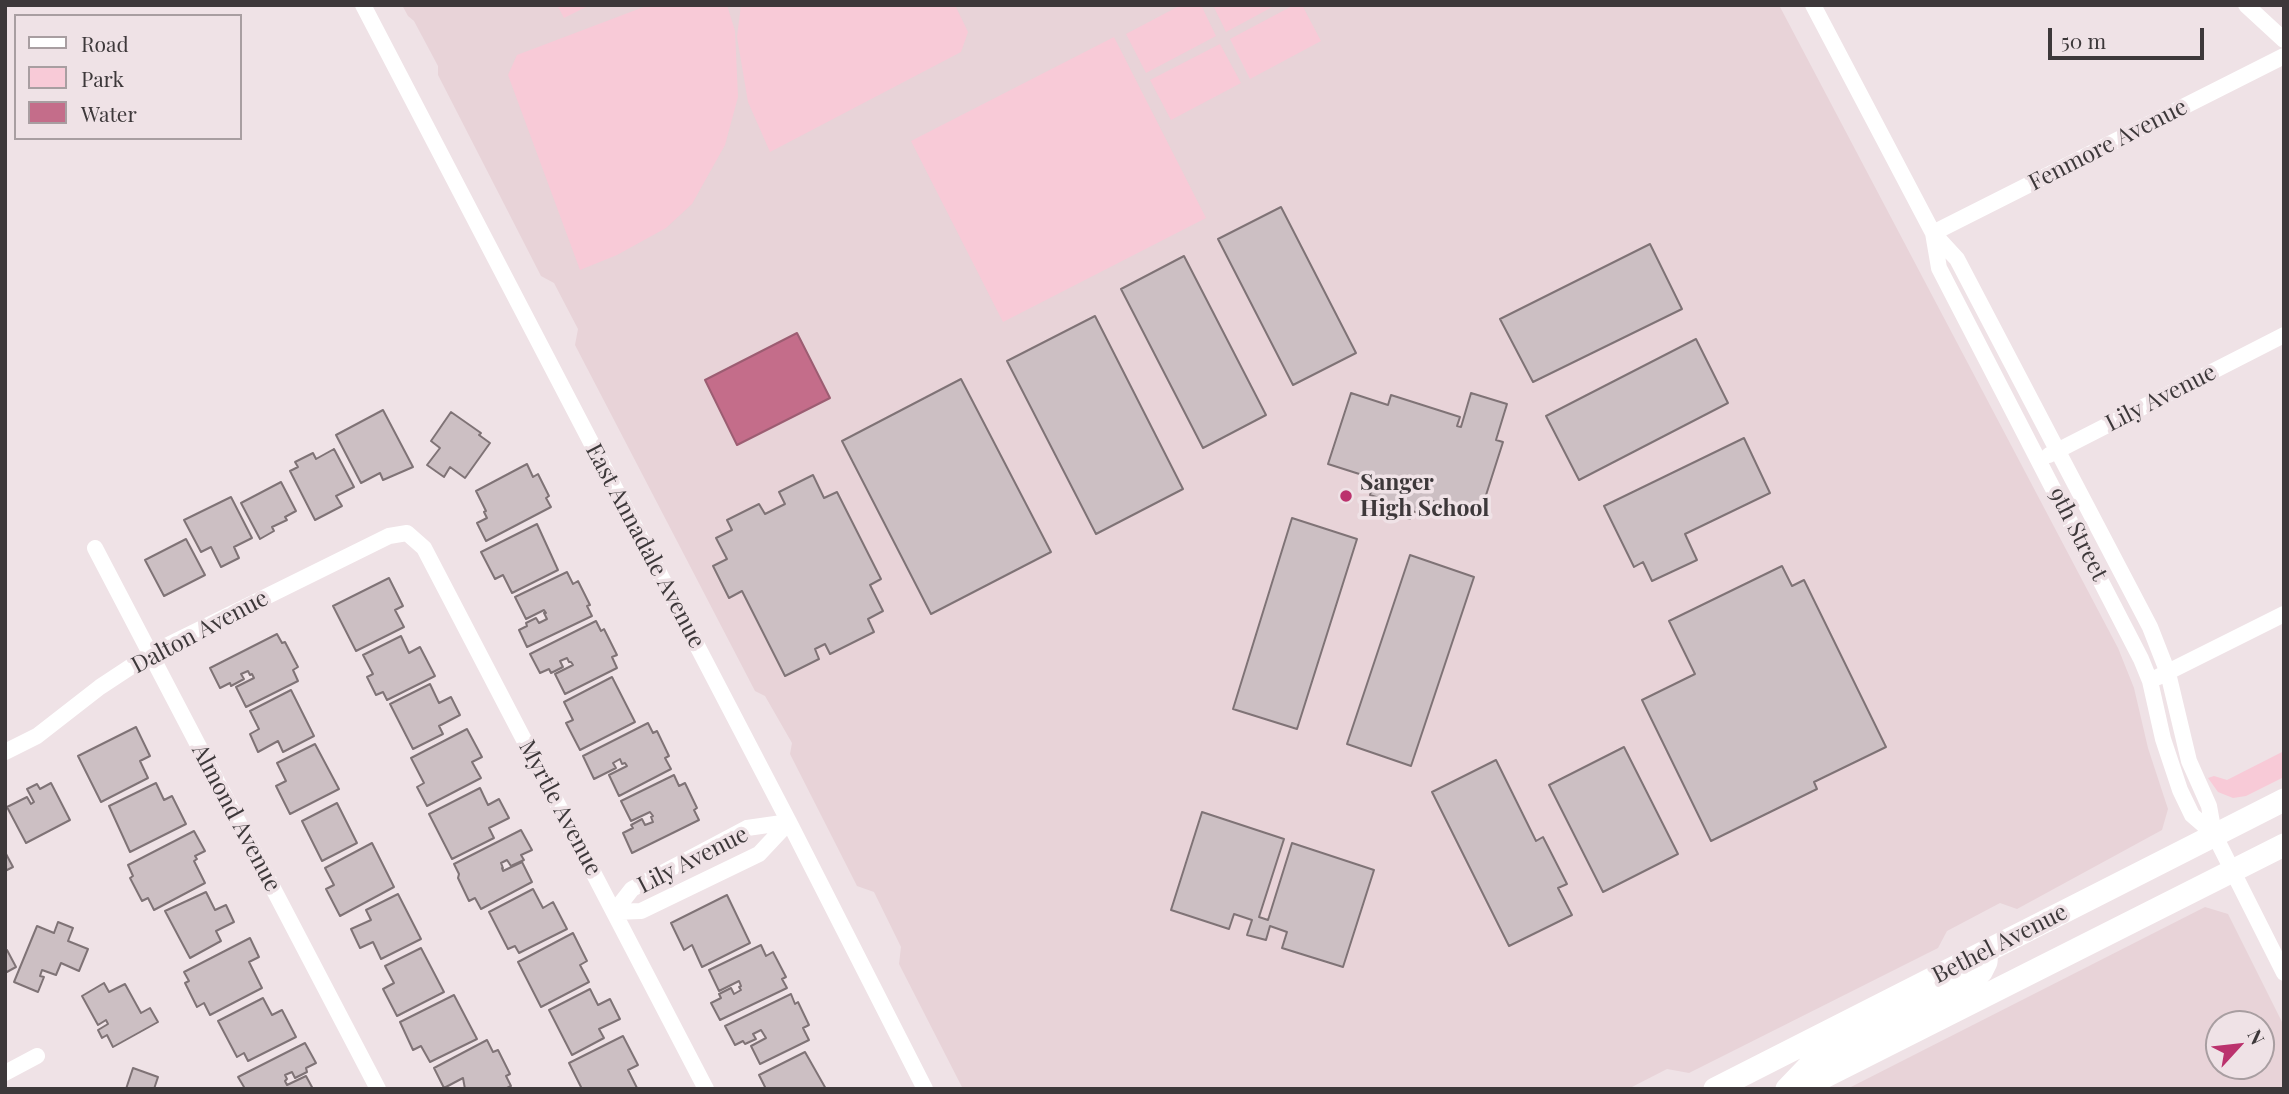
<!DOCTYPE html>
<style>
body{margin:0}
#map{position:relative;width:2289px;height:1094px;overflow:hidden;background:#efe2e6;font-family:"Playfair Display",serif}
canvas{display:block}
.frame{position:absolute;inset:0;border:7px solid #3d383a;pointer-events:none}
.legend{position:absolute;left:14px;top:14px;width:228px;height:126px;box-sizing:border-box;background:#efe2e6;border:2px solid #a89ea1;margin:0;padding:9px 12px;list-style:none;font-size:21px;color:#3d383a}
.legend li{display:flex;align-items:center;gap:14px;height:35px}
.legend b{width:35px;border:2px solid #a89ea1}
.north{position:absolute;left:2205px;top:1010px;width:70px;height:70px;box-sizing:border-box;background:#efe2e6;border:2px solid #a89ea1;border-radius:50%;rotate:63deg;font-size:19px;font-weight:700;line-height:28px;text-align:center;color:#3d383a}
.north::after{content:'';display:block;margin:auto;width:24px;height:32px;background:#bb326d;clip-path:polygon(50% 0,100% 100%,50% 72%,0 100%)}
.scale{position:absolute;left:2048px;top:28px;width:156px;height:32px;box-sizing:border-box;border:4px solid #3d383a;border-top:0;padding-left:9px;font-size:21px;line-height:24px;white-space:nowrap;color:#3d383a;-webkit-text-stroke:5px #efe2e6;paint-order:stroke}
</style>
<div id="map">
<canvas width="2289" height="1094"></canvas>
<div class="frame"></div>
<ul class="legend">
<li><b style="height:9px;background:#fff"></b>Road</li>
<li><b style="height:19px;background:#f8cad7"></b>Park</li>
<li><b style="height:19px;background:#c46d8a"></b>Water</li>
</ul>
<div class="north">N</div>
<div class="scale">50 m</div>
</div>
<script>
const ctx = document.querySelector('canvas').getContext('2d');
ctx.lineJoin = 'round';
function paint(path, color) {
  ctx.fillStyle = color;
  ctx.fill(path, 'evenodd');
}
function shape(rows) {
  const path = new Path2D();
  for (const r of rows) {
    path.moveTo(r[0], r[1]);
    for (let i = 2; i < r.length; i += 2) path.lineTo(r[i], r[i + 1]);
  }
  return path;
}
function stroke(path, color, width, dash) {
  ctx.strokeStyle = color;
  ctx.lineWidth = width;
  ctx.lineCap = dash ? 'butt' : 'round';
  ctx.setLineDash(dash || []);
  ctx.stroke(path);
}
function label(font, color, halo, rows, align = 'center') {
  ctx.font = font + ' "Playfair Display",serif';
  ctx.lineWidth = 7;
  ctx.setLineDash([]);
  ctx.textBaseline = 'middle';
  ctx.strokeStyle = halo;
  ctx.fillStyle = color;
  for (const [text, x, y, turn = 0] of rows) {
    ctx.save();
    ctx.translate(x, y);
    ctx.rotate((+turn || 0) * Math.PI / 180);
    ctx.textAlign = isNaN(turn) ? turn : align;
    if (halo) ctx.strokeText(text, 0, 0);
    ctx.fillText(text, 0, 0);
    ctx.restore();
  }
}
paint(shape([
 [402,5,1779,5,2118,648,2134,688,2148,748,2168,809,2162,830,2017,909,2000,903,1947,931,1938,948,1689,1073,1667,1069,1628,1089,963,1089,899,964,901,947,874,892,857,886,790,754,792,743,765,696,755,691,575,345,578,329,554,283,541,276,438,75,438,66,414,21,408,16],
 [2205,907,2228,914,2284,1026,2284,1089,1847,1089],
 [2219,1024,2261,1024,2261,1066,2219,1066]
]), '#e8d3d8');
paint(shape([
 [557,5,590,5,564,18],
 [649,5,727,5,735,31,738,97,725,145,692,204,666,228,617,255,580,270,508,75,517,55],
 [741,5,955,5,968,32,961,52,770,152,748,102,737,37],
 [1181,5,1201,5,1216,36,1146,73,1126,34],
 [1213,5,1276,5,1226,32],
 [1294,5,1302,5,1321,41,1250,79,1230,39],
 [1114,37,1206,218,1003,322,911,141],
 [1220,44,1241,83,1171,120,1150,80],
 [2284,751,2284,777,2246,796,2233,798,2218,792,2208,778,2214,776,2227,780]
]), '#f8cad7');
const water = shape([
 [797,333,830,398,737,445,705,380,797,333]
]);
paint(water, '#c46d8a');
stroke(water, '#9c5d72', 2);
const building = shape([
 [1281,207,1356,353,1293,385,1218,239,1281,207],
 [1650,244,1682,309,1533,382,1500,319,1650,244],
 [1184,256,1266,415,1203,448,1121,289,1184,256],
 [1095,316,1183,489,1096,534,1007,361,1095,316],
 [1696,339,1728,403,1579,480,1546,416,1696,339],
 [961,379,1051,552,931,614,842,441,961,379],
 [1351,393,1388,405,1391,395,1460,417,1457,426,1461,427,1471,393,1507,404,1496,440,1503,442,1479,517,1432,501,1428,516,1412,511,1410,519,1379,508,1382,499,1370,495,1375,479,1328,464,1351,393],
 [383,410,413,467,383,480,380,473,361,483,336,435,383,410],
 [451,412,481,433,479,435,490,443,465,478,450,467,444,477,427,465,440,448,431,441,451,412],
 [1744,438,1770,493,1685,534,1697,560,1652,581,1643,562,1634,567,1604,506,1744,438],
 [334,449,354,487,336,496,342,506,315,520,290,471,298,467,295,462,313,453,316,459,334,449],
 [527,464,533,477,538,474,549,496,546,498,551,507,486,541,477,523,487,518,484,512,486,511,476,491,527,464],
 [813,475,824,498,837,492,881,579,870,585,883,611,868,619,874,632,830,654,825,644,815,649,819,659,785,676,742,591,729,598,713,566,727,559,716,538,732,530,727,520,759,504,765,514,785,504,779,492,813,475],
 [281,482,296,511,285,517,287,520,272,527,274,531,260,539,241,503,281,482],
 [231,497,252,538,234,547,239,558,221,567,211,547,201,552,184,520,231,497],
 [1292,518,1357,539,1297,729,1233,709,1292,518],
 [537,524,558,570,512,593,503,575,495,579,481,552,537,524],
 [186,539,205,575,164,596,145,560,186,539],
 [1410,555,1474,577,1411,766,1347,744,1410,555],
 [1782,566,1792,586,1804,580,1886,747,1814,782,1817,789,1711,841,1642,700,1695,674,1669,621,1782,566],
 [567,572,573,584,578,581,590,605,587,606,592,616,527,647,519,630,527,626,526,623,536,618,539,623,547,619,544,613,546,613,544,610,526,619,515,597,567,572],
 [389,578,403,606,395,610,404,627,356,651,333,606,389,578],
 [596,621,601,631,604,629,617,655,612,657,617,668,565,694,555,674,573,665,571,662,569,662,567,658,560,661,563,667,551,673,549,669,540,673,530,654,596,621],
 [277,634,282,643,285,642,298,667,293,670,298,681,246,707,236,687,254,678,252,674,250,675,248,671,241,674,244,679,231,686,230,683,220,688,210,668,277,634],
 [401,636,409,653,420,647,435,676,387,700,383,692,376,695,367,677,373,674,363,655,401,636],
 [612,677,635,722,580,750,566,723,573,720,564,702,612,677],
 [430,684,439,703,451,697,460,715,439,726,443,734,413,749,390,704,430,684],
 [291,690,314,736,283,752,278,741,258,752,250,734,259,729,250,711,291,690],
 [648,723,653,733,657,731,669,756,665,758,671,769,619,796,609,775,627,766,625,763,622,764,620,759,613,763,616,768,594,779,583,756,648,723],
 [136,727,150,756,140,761,148,778,101,802,78,756,136,727],
 [467,729,482,757,472,762,481,778,427,806,417,787,424,783,411,758,467,729],
 [315,744,339,789,290,814,276,786,286,781,277,763,315,744],
 [1624,747,1678,854,1603,892,1549,785,1624,747],
 [1496,760,1536,841,1543,837,1567,884,1558,888,1572,915,1509,946,1432,792,1496,760],
 [674,775,679,786,685,783,697,808,694,810,699,820,632,853,623,833,633,828,631,825,642,819,645,825,653,822,651,817,653,816,650,812,631,821,621,801,674,775],
 [51,783,70,820,26,843,7,807,27,797,31,804,34,802,27,789,37,784,40,789,51,783],
 [156,783,164,800,172,796,186,824,130,852,109,806,156,783],
 [480,788,488,805,499,799,509,818,489,828,494,838,452,859,429,814,480,788],
 [337,803,357,843,322,861,302,821,337,803],
 [1202,812,1284,839,1259,917,1268,920,1292,843,1374,870,1343,967,1282,948,1287,932,1270,926,1266,940,1247,935,1252,920,1234,914,1229,929,1171,910,1202,812],
 [521,830,532,850,521,855,524,860,511,866,507,860,501,863,503,868,502,868,503,871,522,862,532,882,481,909,475,898,469,901,458,878,459,874,454,864,521,830],
 [194,831,205,851,195,856,197,859,194,861,205,883,154,910,148,898,142,901,130,878,133,876,128,865,194,831],
 [372,843,394,887,340,916,326,889,334,885,325,868,372,843],
 [5,852,13,867,5,871,5,852],
 [533,889,543,908,553,902,567,929,519,953,515,946,508,949,489,912,533,889],
 [206,892,215,910,226,905,234,922,216,931,221,941,190,958,165,911,206,892],
 [398,894,421,939,381,959,373,942,360,948,351,929,371,920,366,910,398,894],
 [727,895,750,943,702,967,692,945,684,950,671,923,727,895],
 [58,922,73,928,68,941,88,949,79,971,61,963,56,975,42,970,40,976,44,977,38,992,14,982,37,926,54,933,58,922],
 [573,933,587,961,580,965,589,982,541,1007,518,962,573,933],
 [250,938,259,957,249,962,262,988,210,1015,204,1003,197,1007,185,983,189,981,184,972,250,938],
 [761,945,766,956,773,952,786,977,782,979,787,988,720,1020,711,1003,721,998,719,994,731,988,734,994,741,990,739,987,741,986,739,981,719,991,709,970,761,945],
 [421,948,444,992,397,1016,383,989,394,983,385,966,421,948],
 [7,950,16,967,5,973,5,951,7,950],
 [104,983,109,992,125,984,141,1013,150,1008,158,1022,113,1047,107,1035,102,1038,98,1030,108,1024,106,1020,98,1025,82,996,104,983],
 [590,989,598,1005,610,999,620,1019,599,1029,604,1038,572,1055,549,1010,590,989],
 [791,994,795,1004,798,1002,809,1025,803,1028,809,1040,760,1064,751,1046,766,1038,761,1030,753,1034,756,1039,745,1044,743,1041,735,1045,725,1026,791,994],
 [454,995,477,1039,430,1062,421,1046,413,1050,400,1022,454,995],
 [263,998,272,1015,282,1010,296,1037,248,1061,244,1053,237,1057,218,1021,263,998],
 [623,1036,638,1065,628,1070,637,1088,582,1089,569,1063,623,1036],
 [487,1040,493,1052,498,1050,510,1074,506,1076,511,1086,505,1089,465,1089,463,1078,444,1088,434,1068,487,1040],
 [305,1043,316,1063,306,1068,307,1072,295,1078,292,1072,285,1075,287,1079,285,1081,287,1085,306,1076,313,1089,241,1089,244,1087,238,1077,305,1043],
 [805,1052,826,1089,766,1089,759,1075,805,1052],
 [133,1068,158,1077,154,1089,126,1089,133,1068]
]);
paint(building, '#ccbfc3');
stroke(building, '#7f7376', 2);
stroke(shape([
 [363,5,789,822,925,1089],
 [1813,5,1933,233,1957,259,2150,627,2168,673,2189,761,2209,806,2214,834,2284,973],
 [2246,5,2284,40],
 [1933,233,1939,268,2141,659,2150,681,2163,739,2180,790,2192,815,2214,834],
 [1933,233,2284,56],
 [2049,455,2284,335],
 [95,548,378,1089],
 [2158,677,2284,614],
 [5,752,37,736,100,687,150,654,389,536,407,533,424,548,706,1089],
 [614,912,641,911,759,854,789,822],
 [614,912,632,889,747,828,789,822],
 [5,1073,37,1056]
]), '#fff', 16);
stroke(shape([
 [1715,1089,2284,800],
 [1787,1089,1812,1063,1972,980,1981,972,1986,962,1987,951],
 [1800,1089,2284,845]
]), '#fff', 23);
for (const [x, y, r, color] of [
 [1346,496,7,"#bb326d"]
]) {
  const dot = new Path2D();
  dot.arc(x, y, r, 0, 2 * Math.PI);
  ctx.fillStyle = color;
  ctx.fill(dot);
  stroke(dot, '#efe2e6', 2.5);
}
label('23px', '#3d383a', '#efe2e6', [
 ["Fenmore Avenue",2108,145,-27],
 ["Lily Avenue",2161,398,-27],
 ["9th Street",2078,534,63],
 ["East Annadale Avenue",645,546,62],
 ["Dalton Avenue",200,632,-28],
 ["Myrtle Avenue",560,808,62],
 ["Almond Avenue",236,818,62],
 ["Lily Avenue",693,860,-27],
 ["Bethel Avenue",2000,944,-27]
]);
label('bold 23px', '#3d383a', '#efe2e6', [
 ["Sanger",1360,483],
 ["High School",1360,509]
], 'left');
</script>
